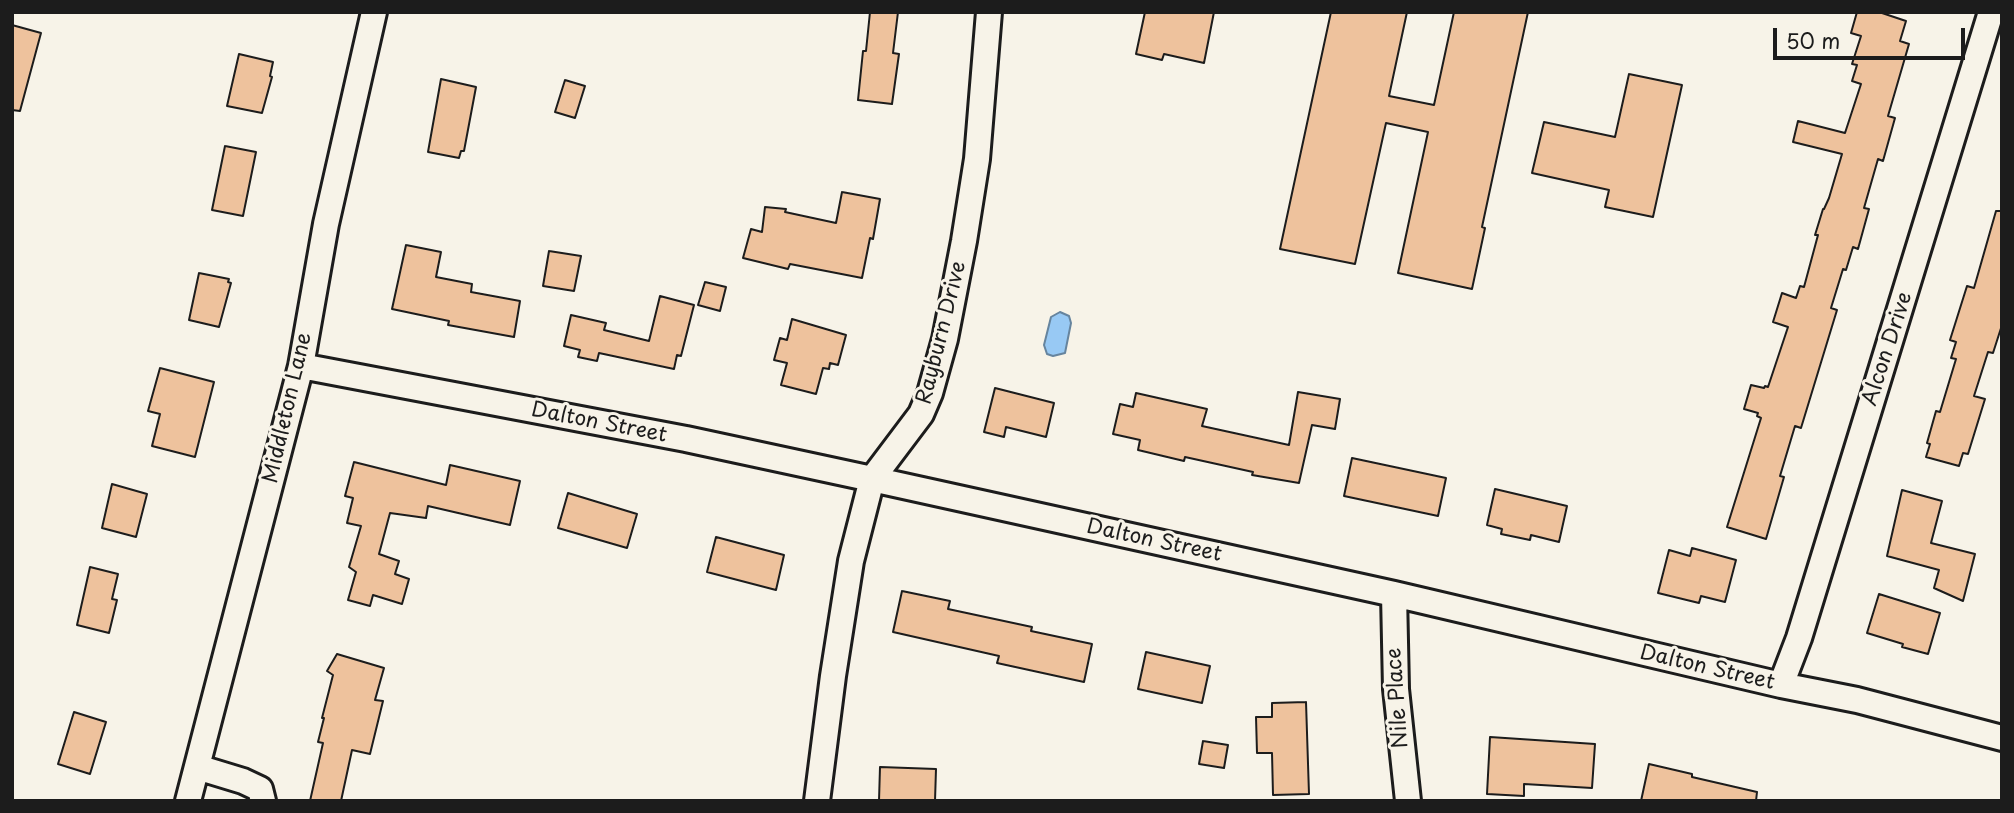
<!DOCTYPE html>
<style>
body{margin:0}
#map{position:relative;width:2014px;height:813px;overflow:hidden;background:#f7f3e8;font-family:"Playpen Sans",sans-serif}
canvas{display:block}
.frame{position:absolute;inset:0;border:14px solid #1c1c1c;pointer-events:none}
.scale{position:absolute;left:1773px;top:28px;width:192px;height:32px;box-sizing:border-box;border:4px solid #1c1c1c;border-top:0;padding-left:9px;font-size:21px;line-height:24px;white-space:nowrap;color:#1c1c1c;-webkit-text-stroke:5px #f7f3e8;paint-order:stroke}
</style>
<div id="map">
<canvas width="2014" height="813"></canvas>
<div class="frame"></div>
<div class="scale">50 m</div>
</div>
<script>
const context = document.querySelector('canvas').getContext('2d');
context.lineJoin = 'round';
function paint(path, color) { context.fillStyle = color; context.fill(path, 'evenodd'); }
const shape = rows => new Path2D(rows.map(r => 'M' + r).join(''));
function trace(path, color, width, dash) { context.strokeStyle = color; context.lineWidth = width; context.lineCap = dash ? 'butt' : 'round'; context.setLineDash(dash || []); context.stroke(path); }
function write(font, color, halo, rows, align = 'center') {
  context.font = font + ' "Playpen Sans",sans-serif'; context.lineWidth = 6; context.setLineDash([]); context.textBaseline = 'middle'; context.strokeStyle = halo; context.fillStyle = color; for (const [text, x, y, turn = 0] of rows) {
    context.save(); context.translate(x, y); context.rotate((+turn || 0) * Math.PI / 180); context.textAlign = isNaN(turn) ? turn : align; if (halo) context.strokeText(text, 0, 0); context.fillText(text, 0, 0); context.restore();
  }
}
const water = shape([
 [1060,312,1069,316,1071,323,1065,353,1053,356,1047,354,1044,345,1051,317,1060,312]
]);
paint(water, '#98c9f4');
trace(water, '#66849e', 2);
const building = shape([
 [870,12,898,12,893,53,899,54,892,104,858,100,863,51,866,51,870,12],
 [1145,12,1214,12,1204,63,1164,54,1162,60,1136,54,1145,12],
 [1331,12,1407,12,1389,96,1434,105,1454,12,1528,12,1482,227,1485,228,1472,289,1398,273,1428,132,1386,123,1355,264,1280,249,1331,12],
 [1857,12,1879,12,1906,21,1900,41,1909,44,1888,116,1895,118,1883,161,1878,159,1864,208,1869,209,1858,249,1853,247,1846,270,1843,269,1831,308,1837,310,1801,428,1795,426,1780,476,1784,477,1766,539,1727,527,1761,418,1757,416,1758,413,1744,409,1751,385,1764,388,1765,386,1768,387,1788,327,1773,322,1782,293,1796,298,1800,286,1804,287,1818,235,1815,235,1823,209,1824,209,1829,198,1842,154,1793,142,1798,121,1845,133,1861,84,1852,81,1857,65,1852,64,1861,36,1851,33,1857,12],
 [12,25,41,33,20,111,12,110,12,25],
 [239,54,273,62,270,76,272,77,262,113,227,106,239,54],
 [1629,74,1682,85,1653,217,1605,207,1609,190,1532,173,1544,122,1615,137,1629,74],
 [441,79,476,87,464,151,461,151,459,158,428,152,441,79],
 [565,80,585,86,575,118,555,112,565,80],
 [225,146,256,152,243,216,212,210,225,146],
 [842,192,880,199,873,239,870,238,862,278,790,264,788,269,743,258,751,229,762,232,765,207,786,209,785,212,836,223,842,192],
 [1996,211,2002,211,2002,325,1993,353,1988,352,1974,396,1985,399,1968,454,1963,453,1959,466,1926,457,1930,444,1927,443,1936,411,1940,412,1956,359,1951,358,1956,342,1950,340,1967,286,1974,288,1996,211],
 [406,245,441,252,436,277,472,284,471,292,520,301,514,337,448,325,449,321,392,309,406,245],
 [549,251,581,256,574,291,543,286,549,251],
 [199,273,229,279,228,282,231,283,219,327,189,320,199,273],
 [705,282,726,287,720,311,698,305,705,282],
 [660,296,694,305,681,356,677,355,674,369,599,353,597,361,578,357,580,350,564,346,571,315,606,323,604,330,649,341,660,296],
 [792,319,846,335,838,365,830,363,829,369,823,368,816,394,781,385,787,363,774,360,780,338,787,340,792,319],
 [160,368,214,382,195,457,152,446,160,414,148,411,160,368],
 [995,388,1054,403,1046,437,1006,427,1004,437,984,432,995,388],
 [1298,392,1340,399,1335,429,1312,425,1299,483,1252,475,1253,472,1185,457,1184,461,1138,450,1140,440,1113,434,1120,404,1133,407,1136,393,1207,409,1202,426,1289,445,1298,392],
 [1352,458,1446,478,1438,516,1344,496,1352,458],
 [354,462,446,485,450,465,520,481,510,525,428,506,426,518,390,513,379,554,399,561,395,574,409,579,402,604,373,595,370,606,348,600,356,572,349,567,361,526,347,523,353,498,345,496,354,462],
 [112,484,147,494,136,537,102,528,112,484],
 [1495,489,1567,506,1559,542,1531,535,1530,540,1501,534,1502,529,1487,525,1495,489],
 [1902,490,1942,501,1931,543,1975,554,1963,601,1934,588,1939,570,1887,556,1902,490],
 [568,493,637,514,627,548,558,528,568,493],
 [716,537,784,555,776,590,707,572,716,537],
 [1692,548,1736,560,1725,602,1701,596,1699,603,1658,593,1669,550,1690,556,1692,548],
 [90,567,118,574,112,599,117,600,109,633,77,625,90,567],
 [902,591,950,601,948,609,1032,627,1031,631,1092,644,1084,682,997,663,999,656,893,632,902,591],
 [1879,594,1940,613,1928,654,1902,647,1903,644,1867,633,1879,594],
 [1146,652,1210,666,1202,703,1138,689,1146,652],
 [337,654,384,668,375,700,383,701,370,754,352,750,341,801,310,801,323,743,318,742,324,718,322,718,333,675,327,671,337,654],
 [1306,702,1309,794,1273,795,1272,753,1257,753,1256,717,1272,717,1272,703,1306,702],
 [74,712,106,722,90,774,58,764,74,712],
 [1490,737,1595,744,1592,788,1524,784,1524,796,1487,794,1490,737],
 [1203,741,1228,745,1224,768,1199,764,1203,741],
 [1649,764,1692,774,1692,777,1757,792,1756,801,1641,801,1649,764],
 [880,767,936,769,935,801,879,801,880,767]
]);
paint(building, '#eec29d');
trace(building, '#1c1c1c', 2);
const street = shape([
 [301,366,686,439,872,479,1394,594,1781,685,1857,700,2002,738],
 [1394,594,1396,689,1408,801],
 [1781,685,1799,638,1991,12],
 [197,767,243,781,260,789,263,801],
 [188,801,301,366,326,224,374,12],
 [817,801,833,676,851,561,872,479,921,414,930,393,945,339,964,241,977,159,989,12]
]);
trace(street, '#1c1c1c', 30);
trace(street, '#f7f3e8', 24);
write('21px', '#1c1c1c', '#f7f3e8', [
 ["Rayburn Drive",942,333,-76],
 ["Alcon Drive",1888,349,-72],
 ["Middleton Lane",288,408,-77],
 ["Dalton Street",599,423,11],
 ["Dalton Street",1154,541,12],
 ["Dalton Street",1707,668,13],
 ["Nile Place",1398,698,-94]
]);
</script>
